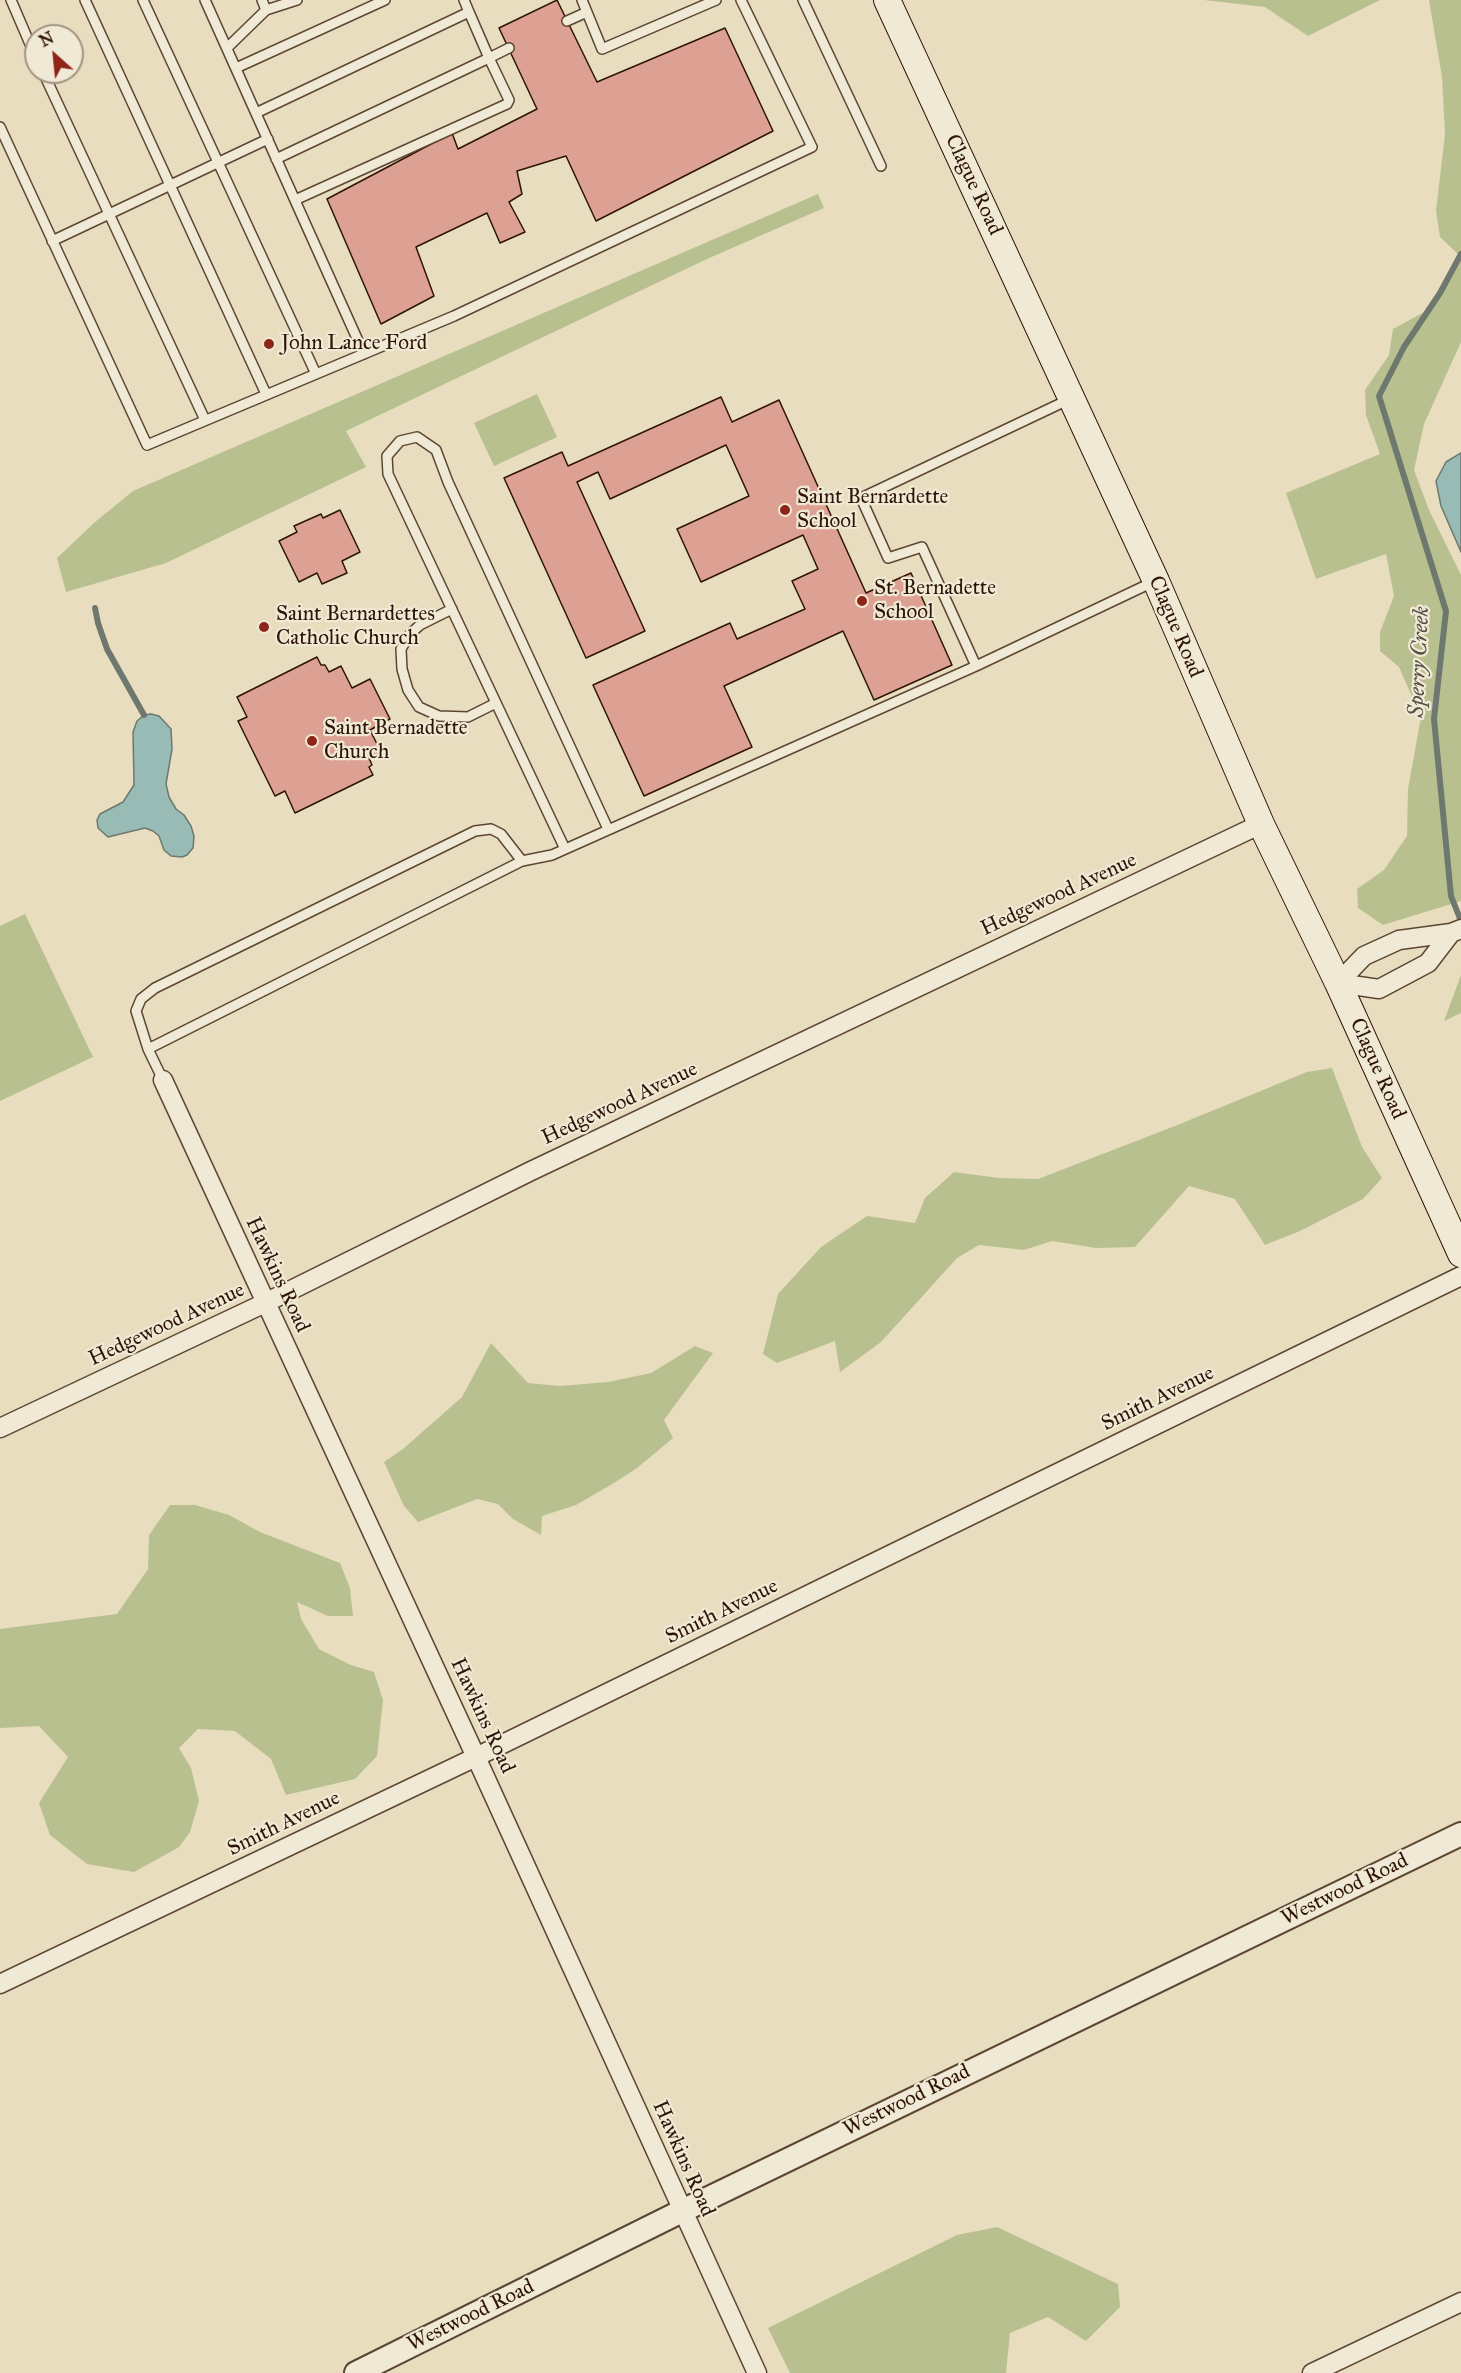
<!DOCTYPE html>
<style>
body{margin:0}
#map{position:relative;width:1461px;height:2373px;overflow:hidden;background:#e8ddbf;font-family:"IM FELL Great Primer",serif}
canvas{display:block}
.north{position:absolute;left:24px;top:24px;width:60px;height:60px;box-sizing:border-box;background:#f0e9d5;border:2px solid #a29481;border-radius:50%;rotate:333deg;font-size:16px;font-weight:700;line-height:24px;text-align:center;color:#2e1404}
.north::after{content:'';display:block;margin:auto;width:21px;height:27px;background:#8f2418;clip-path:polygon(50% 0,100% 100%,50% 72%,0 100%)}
</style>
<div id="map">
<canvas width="1461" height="2373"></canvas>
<div class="north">N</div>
</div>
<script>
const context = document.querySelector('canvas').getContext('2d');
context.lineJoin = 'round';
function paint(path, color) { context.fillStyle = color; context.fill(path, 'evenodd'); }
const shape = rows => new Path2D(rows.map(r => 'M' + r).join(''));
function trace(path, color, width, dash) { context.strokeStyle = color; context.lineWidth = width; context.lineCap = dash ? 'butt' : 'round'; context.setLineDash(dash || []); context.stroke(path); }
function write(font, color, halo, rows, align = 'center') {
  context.font = font + ' "IM FELL Great Primer",serif'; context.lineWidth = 4.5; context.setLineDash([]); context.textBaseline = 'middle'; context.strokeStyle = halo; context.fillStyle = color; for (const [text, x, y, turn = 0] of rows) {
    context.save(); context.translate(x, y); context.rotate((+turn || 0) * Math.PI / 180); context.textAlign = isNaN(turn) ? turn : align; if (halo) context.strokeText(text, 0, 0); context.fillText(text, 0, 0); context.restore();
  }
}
paint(shape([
 [1204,0,1380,0,1308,36,1265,7],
 [1429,0,1461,0,1461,342,1424,424,1414,470,1429,510,1461,575,1461,901,1383,925,1358,908,1357,889,1384,870,1407,836,1408,789,1421,717,1399,667,1380,651,1380,632,1394,596,1386,554,1316,579,1286,493,1380,454,1366,415,1365,390,1389,355,1393,329,1428,310,1460,256,1440,237,1436,211,1445,134,1442,77],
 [818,194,824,208,707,259,346,431,366,467,166,563,66,592,57,558,95,522,133,491],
 [537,394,557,437,494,466,474,423],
 [25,914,93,1057,0,1101,0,926],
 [1461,975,1461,1013,1444,1021],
 [1332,1068,1362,1147,1382,1178,1363,1199,1300,1231,1265,1245,1235,1199,1189,1186,1135,1247,1096,1248,1052,1241,1024,1250,979,1245,957,1258,881,1342,840,1372,835,1341,777,1363,763,1354,778,1294,821,1247,867,1216,915,1223,925,1198,954,1172,999,1178,1038,1179,1175,1126,1307,1072],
 [491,1343,528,1383,560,1386,608,1382,651,1373,695,1346,713,1353,664,1420,673,1438,637,1468,614,1483,576,1505,542,1516,541,1535,513,1519,498,1504,477,1499,418,1522,404,1506,384,1462,403,1449,462,1397],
 [170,1505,195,1505,229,1515,260,1532,340,1563,350,1588,353,1616,328,1616,297,1602,301,1619,319,1649,351,1665,374,1672,383,1700,377,1756,355,1779,286,1795,271,1759,235,1731,198,1729,179,1748,191,1768,199,1801,190,1832,179,1847,134,1872,87,1864,50,1835,39,1803,68,1757,39,1726,0,1728,0,1629,117,1614,148,1569,149,1535],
 [997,2227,1118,2284,1120,2307,1086,2341,1048,2317,1010,2333,1006,2373,790,2373,768,2328,957,2235]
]), '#b9c08f');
const water = shape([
 [1461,453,1461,552,1441,506,1436,481,1446,462,1461,453],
 [151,714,159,716,171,729,172,749,166,784,169,797,176,809,184,815,191,826,194,836,193,848,187,855,182,857,171,856,164,850,159,836,153,831,145,828,108,837,98,828,97,820,100,814,123,802,134,785,133,732,137,721,144,715,151,714]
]);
paint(water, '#98bbb6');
trace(water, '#6e786f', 1.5);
trace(shape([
 [1461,254,1440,293,1404,347,1379,396,1446,611,1434,719,1451,896,1461,921],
 [95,608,98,623,107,649,144,715]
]), '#6e786f', 6);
const building = shape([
 [557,0,597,82,725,28,773,131,596,221,566,156,517,171,522,194,509,202,525,232,500,243,487,213,416,247,434,296,381,324,327,199,452,133,458,149,537,109,499,28,557,0],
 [721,397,732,422,779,400,866,593,911,573,952,665,874,700,843,631,724,686,752,747,644,796,593,685,730,623,737,639,805,609,792,581,818,569,803,535,701,582,677,529,749,496,726,445,610,499,598,472,577,482,645,631,586,658,504,478,562,452,568,466,721,397],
 [340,510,360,552,342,561,347,573,322,584,317,573,299,582,279,541,297,532,294,526,321,514,323,518,340,510],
 [317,657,321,665,325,665,329,672,341,666,352,688,370,679,390,719,370,730,381,752,369,758,372,765,369,767,373,775,295,813,285,791,275,796,238,721,247,717,237,697,317,657]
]);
paint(building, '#dda193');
trace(building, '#2e1404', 1.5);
const service = shape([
 [11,0,36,58],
 [85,0,266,394],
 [143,0,316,374],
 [205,0,364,354],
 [262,0,266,10,297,0],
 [582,0,602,49,716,0],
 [803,0,881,166],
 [567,21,587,12],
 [227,48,266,10],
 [236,68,385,0],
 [43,72,205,420],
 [256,113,469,12,464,0],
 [0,127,147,445,454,316,812,147,741,0],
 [276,159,489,58,469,12],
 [295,200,507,104,509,100,489,58,509,48],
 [52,241,268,139],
 [452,609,420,625,410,634,401,649,402,669,408,690,419,707,439,716,468,717,496,703],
 [976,666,922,547,888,558,861,498,1070,399],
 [565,849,388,474,387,456,400,441,417,437,436,450,448,482,608,829],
 [148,1049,136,1011,141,999,155,988,475,831,491,829,501,834,522,861],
 [163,1080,148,1049,522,861,552,855,976,666,1153,582]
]);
const minor = shape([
 [1338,983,1364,956,1399,940,1451,933,1461,929],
 [1338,983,1379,989,1428,963,1451,933],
 [163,1080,476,1757,757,2373],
 [0,1428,265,1303,531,1171,1261,824],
 [0,1984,476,1757,1461,1276],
 [1312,2373,1461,2302]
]);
const tertiary = shape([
 [356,2373,682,2211,1461,1834]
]);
const secondary = shape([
 [887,0,1156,581,1261,824,1338,983,1461,1254]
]);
trace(service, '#5c4633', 12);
trace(minor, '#5c4633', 21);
trace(tertiary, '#5c4633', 26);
trace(secondary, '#2e1404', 28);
trace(service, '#f0e9d5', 9);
trace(minor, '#f0e9d5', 18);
trace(tertiary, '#f0e9d5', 22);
trace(secondary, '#f0e9d5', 26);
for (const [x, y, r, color] of [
 [269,344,6,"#8f2418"],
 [785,510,6,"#8f2418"],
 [862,601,6,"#8f2418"],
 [264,627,6,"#8f2418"],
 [312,741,6,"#8f2418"]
]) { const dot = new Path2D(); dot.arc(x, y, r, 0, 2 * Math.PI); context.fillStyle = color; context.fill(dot); trace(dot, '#f0e9d5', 2); }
write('21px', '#2e1404', '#f0e9d5', [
 ["Clague Road",973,185,65],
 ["Clague Road",1175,627,67],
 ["Hedgewood Avenue",1059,895,-25],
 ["Clague Road",1377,1069,66],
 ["Hedgewood Avenue",620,1104,-25],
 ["Hawkins Road",277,1275,65],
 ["Hedgewood Avenue",167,1325,-25],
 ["Smith Avenue",1158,1399,-26],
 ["Smith Avenue",722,1612,-26],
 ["Hawkins Road",482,1716,65],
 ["Smith Avenue",284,1824,-26],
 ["Westwood Road",1345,1890,-26],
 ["Westwood Road",907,2101,-26],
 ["Hawkins Road",683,2159,66],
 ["Westwood Road",471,2316,-26]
]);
write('21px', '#2e1404', '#f0e9d5', [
 ["John Lance Ford",281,344],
 ["Saint Bernardette",797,498],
 ["School",797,522],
 ["St. Bernadette",874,589],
 ["School",874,613],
 ["Saint Bernardettes",276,615],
 ["Catholic Church",276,639],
 ["Saint Bernadette",324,729],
 ["Church",324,753]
], 'left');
write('italic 22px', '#534e42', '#f0e9d5', [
 ["Sperry Creek",1420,662,-87]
]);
</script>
